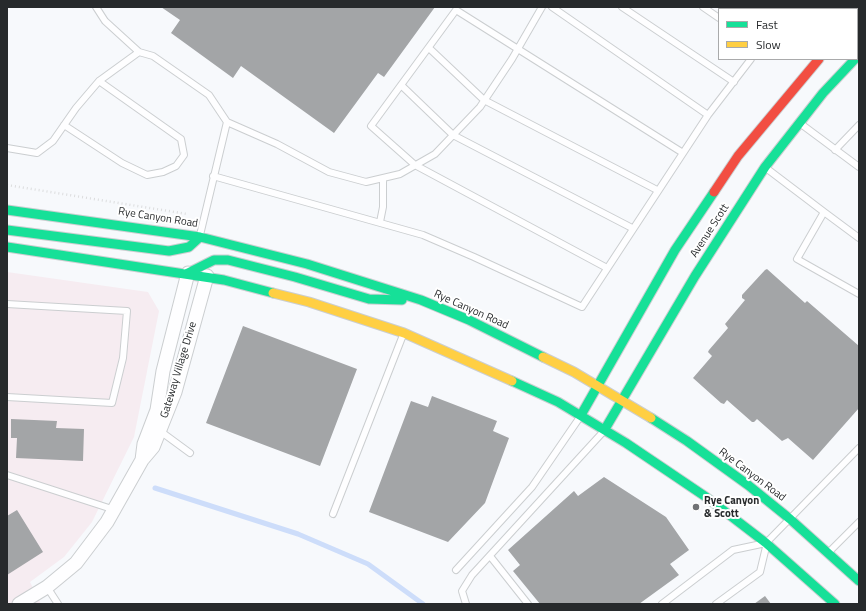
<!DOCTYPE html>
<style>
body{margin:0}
#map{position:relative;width:866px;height:611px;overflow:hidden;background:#f7f9fc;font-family:"Titillium Web",sans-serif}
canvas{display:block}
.frame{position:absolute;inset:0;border:8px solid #272a2c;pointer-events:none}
.legend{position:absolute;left:718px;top:8px;width:140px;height:52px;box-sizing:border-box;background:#fff;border:1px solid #a9aaab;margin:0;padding:5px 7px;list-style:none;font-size:12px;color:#272a2c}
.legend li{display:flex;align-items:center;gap:8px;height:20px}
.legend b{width:20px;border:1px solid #a9aaab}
</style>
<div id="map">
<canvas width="866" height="611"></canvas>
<div class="frame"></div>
<ul class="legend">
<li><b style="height:5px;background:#16e098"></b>Fast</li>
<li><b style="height:5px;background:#ffcf43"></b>Slow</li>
</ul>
</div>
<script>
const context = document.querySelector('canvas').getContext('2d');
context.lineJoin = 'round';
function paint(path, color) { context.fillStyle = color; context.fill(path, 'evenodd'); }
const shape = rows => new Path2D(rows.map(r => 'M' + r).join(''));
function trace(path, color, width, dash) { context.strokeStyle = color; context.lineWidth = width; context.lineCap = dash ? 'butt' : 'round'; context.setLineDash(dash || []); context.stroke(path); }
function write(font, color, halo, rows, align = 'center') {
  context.font = font + ' "Titillium Web",sans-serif'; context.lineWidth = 4; context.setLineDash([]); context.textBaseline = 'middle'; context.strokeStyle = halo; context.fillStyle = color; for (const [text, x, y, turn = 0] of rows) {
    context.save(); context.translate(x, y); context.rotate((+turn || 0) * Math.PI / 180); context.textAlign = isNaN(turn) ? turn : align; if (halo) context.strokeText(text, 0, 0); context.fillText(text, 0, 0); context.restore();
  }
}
paint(shape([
 [7,272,148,292,159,311,134,437,92,522,64,557,30,582,41,604,7,604]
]), '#f6ecf1');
trace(shape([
 [155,488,298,534,368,564,423,604]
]), '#cdddfa', 5);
paint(shape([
 [161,7,435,7,384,77,378,73,334,133,241,66,233,78,171,33,180,20],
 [767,269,805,303,807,301,859,346,859,408,813,460,788,438,782,441,757,419,754,422,752,422,727,400,724,404,721,403,693,378,712,356,708,352,709,350,728,328,725,324,745,300,742,298,742,295,765,270],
 [243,326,357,369,320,466,206,423],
 [432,396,497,421,493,431,509,438,485,503,448,542,369,512,411,401,428,407],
 [11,419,57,421,56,428,84,429,83,461,16,458,17,438,11,438],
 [604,477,666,517,689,550,670,564,679,575,639,604,540,604,513,571,520,565,508,550,574,491,578,496],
 [17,510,43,552,7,575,7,516],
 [765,596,771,604,754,604]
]), '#a3a5a7');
const lane = shape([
 [96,7,105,21,139,52,153,56,209,95,227,122,277,144,329,172,366,182,400,174,435,154,480,107,512,59,542,7],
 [552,7,708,115],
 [622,7,734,82],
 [703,7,719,18],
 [789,7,791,9],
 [847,7,849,9],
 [429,48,484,100,657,190],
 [401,85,453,135,632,228],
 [801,124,859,167],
 [64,125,122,163,147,175,163,172,176,166,184,155,181,139,99,81],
 [7,148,37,153,53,141,76,108,99,81,139,52],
 [835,150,859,125],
 [766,168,824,212],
 [213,176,423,235,474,257,582,307,708,115,751,59],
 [380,222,383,207,383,178],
 [200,235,227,122],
 [859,238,824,212,797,259,859,294],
 [607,268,415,165,371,126,456,10,683,153],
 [7,304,127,311,123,358,112,403,7,397],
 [160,431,190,453],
 [7,475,115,510],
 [333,514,403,335],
 [829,552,859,522],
 [490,556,528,604],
 [456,570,532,487,580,417],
 [47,587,58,604],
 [466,604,462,591,472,575,603,432],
 [662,604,733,550,766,543,859,448],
 [716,604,760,572,766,547]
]);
const street = shape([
 [142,460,144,444,157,410,163,371,188,273],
 [19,604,47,587,76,563,107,522,142,460,153,447,175,392,207,276]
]);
const fast = shape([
 [857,19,859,17],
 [7,210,200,237,307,264,421,300,469,320,543,357],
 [7,230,169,251,189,247,200,237],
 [7,247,224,280,273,293],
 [188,273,214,260,228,260,295,277,369,299,402,300],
 [512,381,558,402,626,443,706,497,766,543,835,604],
 [581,415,675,250,714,192],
 [651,418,687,441,748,485,790,519,859,581],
 [605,429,695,276,765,167,823,93,855,59]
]);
const slow = shape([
 [273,293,309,302,404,333,512,381],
 [543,357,574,372,651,418]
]);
const jam = shape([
 [714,192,738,156,819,59]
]);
trace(lane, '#cbced0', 8);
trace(street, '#cbced0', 15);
trace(fast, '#cbced0', 11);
trace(slow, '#cbced0', 11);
trace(jam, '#cbced0', 11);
trace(shape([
 [7,185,187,214]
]), '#dcddde', 2.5, [1, 3]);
trace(lane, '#fefeff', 6);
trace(street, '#fefeff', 13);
trace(fast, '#16e098', 9);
trace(slow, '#ffcf43', 9);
trace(jam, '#f24e42', 9);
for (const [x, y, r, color] of [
 [696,507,4,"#707275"]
]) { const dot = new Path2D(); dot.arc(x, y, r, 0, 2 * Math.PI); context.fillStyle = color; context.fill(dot); trace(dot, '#fff', 1.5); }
write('11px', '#272a2c', '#fff', [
 ["Rye Canyon Road",158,218,9],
 ["Avenue Scott",710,231,-57],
 ["Rye Canyon Road",471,310,24],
 ["Gateway Village Drive",179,370,-73],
 ["Rye Canyon Road",752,475,37]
]);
write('bold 11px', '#272a2c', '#fff', [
 ["Rye Canyon",704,501],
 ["& Scott",704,514]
], 'left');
</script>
